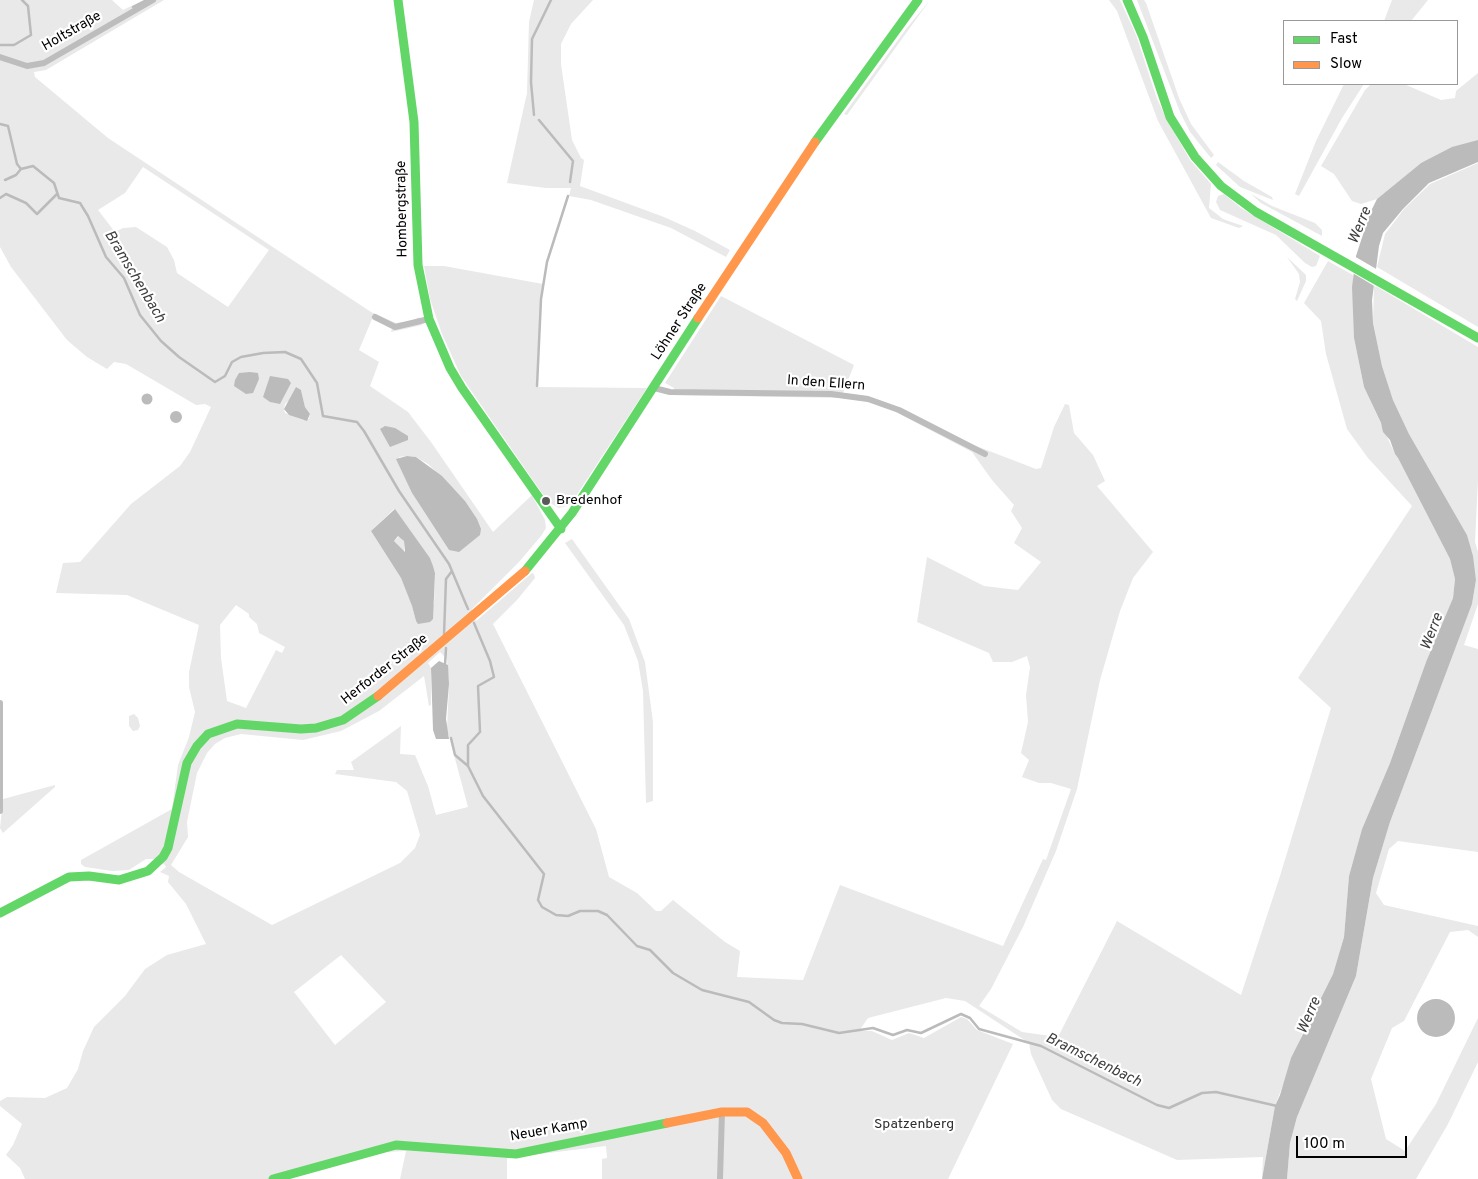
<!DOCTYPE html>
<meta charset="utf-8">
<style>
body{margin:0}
#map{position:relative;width:1478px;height:1179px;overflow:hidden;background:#fff;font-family:Overpass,sans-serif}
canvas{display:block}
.legend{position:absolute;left:1283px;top:20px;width:175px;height:65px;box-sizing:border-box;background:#fff;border:1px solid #999;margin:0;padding:6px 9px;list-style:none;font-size:15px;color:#000}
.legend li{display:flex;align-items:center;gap:10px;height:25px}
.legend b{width:25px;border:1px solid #999}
.scale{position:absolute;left:1296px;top:1136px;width:111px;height:22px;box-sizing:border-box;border:2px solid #000;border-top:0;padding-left:6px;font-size:15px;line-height:18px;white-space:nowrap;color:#000;-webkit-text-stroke:4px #fff;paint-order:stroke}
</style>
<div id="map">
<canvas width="1478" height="1179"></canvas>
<ul class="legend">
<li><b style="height:6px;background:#63d668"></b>Fast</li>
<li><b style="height:6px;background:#ff974d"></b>Slow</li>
</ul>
<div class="scale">100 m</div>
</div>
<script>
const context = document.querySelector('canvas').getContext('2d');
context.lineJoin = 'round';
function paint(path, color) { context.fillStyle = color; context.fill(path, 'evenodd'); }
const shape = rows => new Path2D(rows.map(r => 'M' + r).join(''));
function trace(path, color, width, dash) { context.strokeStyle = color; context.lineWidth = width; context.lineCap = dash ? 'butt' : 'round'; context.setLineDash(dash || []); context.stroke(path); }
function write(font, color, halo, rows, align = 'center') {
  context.font = font + ' Overpass,sans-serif'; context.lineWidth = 4.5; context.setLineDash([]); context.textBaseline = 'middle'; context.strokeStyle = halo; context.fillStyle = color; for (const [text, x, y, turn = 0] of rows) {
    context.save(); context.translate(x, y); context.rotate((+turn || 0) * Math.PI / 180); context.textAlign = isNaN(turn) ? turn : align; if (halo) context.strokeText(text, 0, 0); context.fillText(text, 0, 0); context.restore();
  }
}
paint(shape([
 [0,0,112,0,123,10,144,0,164,0,46,70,34,72,35,77,108,138,371,312,396,323,413,321,419,317,422,325,391,332,392,328,372,319,359,350,379,362,370,386,408,412,431,442,493,532,532,495,545,520,546,528,541,536,519,562,472,609,476,621,532,573,534,574,535,578,517,600,493,624,596,829,609,877,637,893,656,911,661,911,673,900,725,942,740,951,737,977,803,980,840,885,1003,946,1043,859,1046,860,1071,789,1051,783,1039,783,1022,777,1029,760,1021,753,1028,722,1026,695,1030,667,1027,656,1012,662,993,662,989,653,917,622,927,557,984,586,1018,590,1041,562,1014,543,1022,528,1011,511,1014,505,992,480,972,452,892,410,872,402,841,398,674,395,674,388,665,383,721,296,854,365,843,393,866,396,971,444,1036,469,1041,468,1054,427,1065,404,1069,405,1074,433,1093,455,1105,481,1097,486,1153,552,1133,578,1120,611,1100,680,1077,789,1056,851,1023,927,991,989,979,1006,1022,1032,1058,1037,1117,921,1241,995,1280,876,1331,708,1298,678,1412,506,1368,458,1347,429,1326,354,1321,321,1304,303,1328,261,1353,275,1354,338,1364,387,1395,454,1398,458,1450,559,1455,579,1453,598,1426,662,1390,763,1362,829,1349,876,1344,937,1333,974,1301,1037,1275,1106,1262,1179,1263,1157,1177,1160,1061,1109,1052,1100,1031,1054,1029,1043,965,1001,946,998,868,1018,859,1031,872,1031,892,1040,909,1033,924,1038,961,1017,967,1019,977,1030,1013,1044,948,1179,602,1179,602,1159,607,1158,606,1146,507,1158,507,1179,400,1179,406,1151,386,1152,341,1163,288,1179,25,1179,20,1168,6,1155,13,1145,22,1124,0,1106,0,1101,7,1097,45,1098,67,1088,78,1069,83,1051,94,1027,125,996,145,969,167,955,206,944,186,904,168,882,169,876,160,872,166,867,164,864,153,859,146,859,129,870,112,871,85,867,81,864,81,860,172,809,178,765,189,737,195,712,189,687,189,672,199,625,127,595,56,593,63,563,80,562,131,504,180,466,190,452,211,407,205,404,196,405,126,364,114,362,107,369,87,357,67,340,11,267,0,247],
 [143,167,269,250,228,307,177,273,174,260,167,247,136,227,123,228,115,232,98,210,125,193],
 [301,390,305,407,310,414,309,419,303,420,285,413,284,409,285,404],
 [407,456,416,457,428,464,465,501,449,550,412,493,399,457],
 [394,509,430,558,435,573,434,604,416,621,412,606,401,578,371,531],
 [236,605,249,614,249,617,257,624,259,633,285,647,282,653,276,650,246,708,227,701,221,658,220,625],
 [440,652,447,659,449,684,447,729,468,807,436,815,428,786,415,755,400,754,401,726,351,762,354,770,337,770,335,774,396,782,407,791,420,835,415,848,400,863,272,925,179,872,171,865,188,837,187,822,197,773,207,753,215,744,225,738,241,734,303,740,341,731,379,711,424,676,429,706,431,705,431,668,428,663],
 [341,955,386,1002,335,1045,294,992],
 [534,0,593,0,571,24,561,44,561,64,572,140,581,158,584,160,580,186,664,217,695,231,730,250,726,257,671,228,591,200,569,196,571,188,546,188,507,183,527,93,529,22],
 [930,0,847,115,844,114,906,29],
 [1109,0,1120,0,1136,35,1157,99,1167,120,1190,160,1211,184,1209,208,1223,219,1243,226,1239,228,1211,218,1158,121,1117,11],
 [1137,0,1144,0,1146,3,1179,98,1191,124,1214,155,1211,158,1190,132,1180,112],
 [1392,0,1428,0,1411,21,1384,21],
 [1478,73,1478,140,1421,163,1377,199,1361,204,1352,201,1334,174,1321,166,1365,90,1371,84,1404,84,1441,100,1455,98,1456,91],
 [1344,84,1364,84,1342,118,1299,196,1295,194,1316,141],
 [1218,162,1244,181,1272,197,1273,200,1240,187,1216,165],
 [1478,163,1478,327,1377,267,1385,234,1404,209,1430,184],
 [1224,194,1241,208,1320,256,1316,266,1312,267,1305,263,1276,235,1220,210,1216,202,1218,196],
 [1251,194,1272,206,1315,223,1322,230,1322,236,1261,203],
 [1287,257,1306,275,1306,281,1297,301,1295,299,1300,282,1299,274],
 [424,266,444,266,543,284,536,387,647,388,570,505,559,508,548,502,461,376,442,334,430,299],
 [1374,285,1478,347,1478,480,1475,542,1478,552,1478,604,1464,645,1478,649,1478,852,1398,841,1389,849,1376,893,1384,905,1478,926,1478,937,1468,930,1450,932,1404,1021,1392,1028,1371,1079,1386,1139,1405,1151,1436,1104,1478,1018,1478,1062,1448,1124,1416,1179,1287,1179,1290,1143,1297,1117,1356,976,1373,878,1390,822,1472,604,1476,580,1467,535,1409,434,1393,400,1382,366,1373,323],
 [399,536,404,541,404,552,394,541],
 [572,539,629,619,645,662,653,722,653,801,646,803,643,691,638,661,624,625,565,543],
 [134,714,138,718,140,726,138,730,133,731,129,726,129,716],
 [55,785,55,787,3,833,0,828,3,799]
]), '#e9e9e9');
paint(shape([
 [1478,140,1478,162,1429,183,1403,209,1383,233,1379,246,1372,300,1373,323,1382,366,1393,400,1409,434,1467,535,1473,556,1476,580,1472,604,1390,822,1373,878,1356,976,1297,1117,1290,1143,1287,1179,1262,1179,1275,1106,1280,1095,1291,1058,1333,974,1344,937,1349,876,1362,829,1390,763,1426,662,1453,598,1455,579,1450,559,1398,458,1395,454,1390,440,1383,432,1381,423,1364,387,1354,338,1352,287,1356,256,1370,213,1377,199,1421,163,1452,147],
 [250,372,258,373,259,379,253,393,246,394,234,386,235,380,239,373],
 [270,376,288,379,291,383,280,404,270,402,263,397],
 [296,387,301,390,305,407,310,414,307,421,289,415,284,409],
 '141.5 399a5.5 5.5 0 1 1 11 0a5.5 5.5 0 1 1-11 0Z',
 '170 417a6 6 0 1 1 12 0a6 6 0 1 1-12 0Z',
 [385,426,395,428,408,436,408,440,390,447,380,429],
 [407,456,416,457,442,476,465,501,477,519,481,529,480,535,459,552,449,550,412,493,396,459],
 [395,509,430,558,433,566,435,573,433,619,430,622,418,624,416,621,412,606,401,578,371,531],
 [398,536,404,541,405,552,394,541],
 [439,661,448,665,449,684,446,719,449,739,436,739,433,730,431,668],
 '1417 1018a19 19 0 1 1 38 0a19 19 0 1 1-38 0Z'
]), '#bbb');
paint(shape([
 [1354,256,1378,270,1376,287,1351,272]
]), '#fff');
trace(shape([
 [133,7,147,0],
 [0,45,14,45,31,35,28,6,22,0],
 [534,115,531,82,532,39,551,0],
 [539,120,573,161,570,182],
 [0,124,8,126,17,164,21,169,33,166,54,183,59,198,80,203,88,216,106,257,124,278,140,315,161,341,179,357,215,382,225,376,232,362,241,357,263,353,285,352,301,359,317,383,323,416,357,422,364,431,399,491,449,564,468,609],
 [5,180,16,175,21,169],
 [0,198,6,194,26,203,37,214,57,194],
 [537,386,541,299,547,262,568,196],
 [474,623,490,661,494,677,478,686,480,732,468,745,468,766,483,796,544,874,538,900,542,907,556,915,568,916,580,911,598,911,607,915,637,946,650,950,673,973,702,990,749,1002,774,1020,782,1023,802,1024,839,1033,873,1028,893,1035,907,1030,921,1033,961,1014,970,1018,979,1029,1041,1046,1157,1105,1169,1108,1202,1093,1216,1092,1277,1106],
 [444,635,446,579,452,571],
 [445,665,446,648],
 [451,738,455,755,468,766]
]), '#bbb', 2.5);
trace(shape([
 [0,57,27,66,44,63,153,0],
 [375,317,395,327,429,319],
 [654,388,670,392,831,394,868,399,899,410,985,454],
 [0,703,0,811],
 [720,1179,722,1112]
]), '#bdbdbd', 6);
trace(shape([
 [398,0,414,122,418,265,429,319,450,368,462,388,561,529],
 [1127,0,1143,37,1170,117,1195,157,1221,186,1256,212,1478,338],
 [815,142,918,0],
 [525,571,572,513,698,318],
 [0,913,69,877,89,876,119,880,148,871,163,857,168,848,187,763,197,746,208,734,237,724,301,729,316,728,343,720,378,696],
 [273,1179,396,1145,516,1154,667,1123]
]), '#63d668', 9);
trace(shape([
 [698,318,815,142],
 [378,696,525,571],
 [667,1123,722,1112,747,1112,763,1123,786,1153,798,1179]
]), '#ff974d', 9);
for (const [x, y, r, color] of [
 [546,501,5,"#595959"]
]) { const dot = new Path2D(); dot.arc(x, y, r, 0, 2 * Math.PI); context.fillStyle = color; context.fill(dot); trace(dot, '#fff', 2); }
write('14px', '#000', '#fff', [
 ["Holtstraße",72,32,-30],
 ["Hombergstraße",403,209,-91],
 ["Löhner Straße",680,322,-57],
 ["In den Ellern",826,384,4],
 ["Herforder Straße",385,670,-38],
 ["Neuer Kamp",549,1131,-10]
]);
write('14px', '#000', '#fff', [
 ["Bredenhof",556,501]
], 'left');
write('14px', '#2e2e2e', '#fff', [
 ["Spatzenberg",914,1125]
]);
write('italic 15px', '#3f3f3f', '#fff', [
 ["Werre",1361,226,-68],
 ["Bramschenbach",134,277,59],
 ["Werre",1433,632,-69],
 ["Werre",1310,1016,-67],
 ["Bramschenbach",1093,1061,26]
]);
</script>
